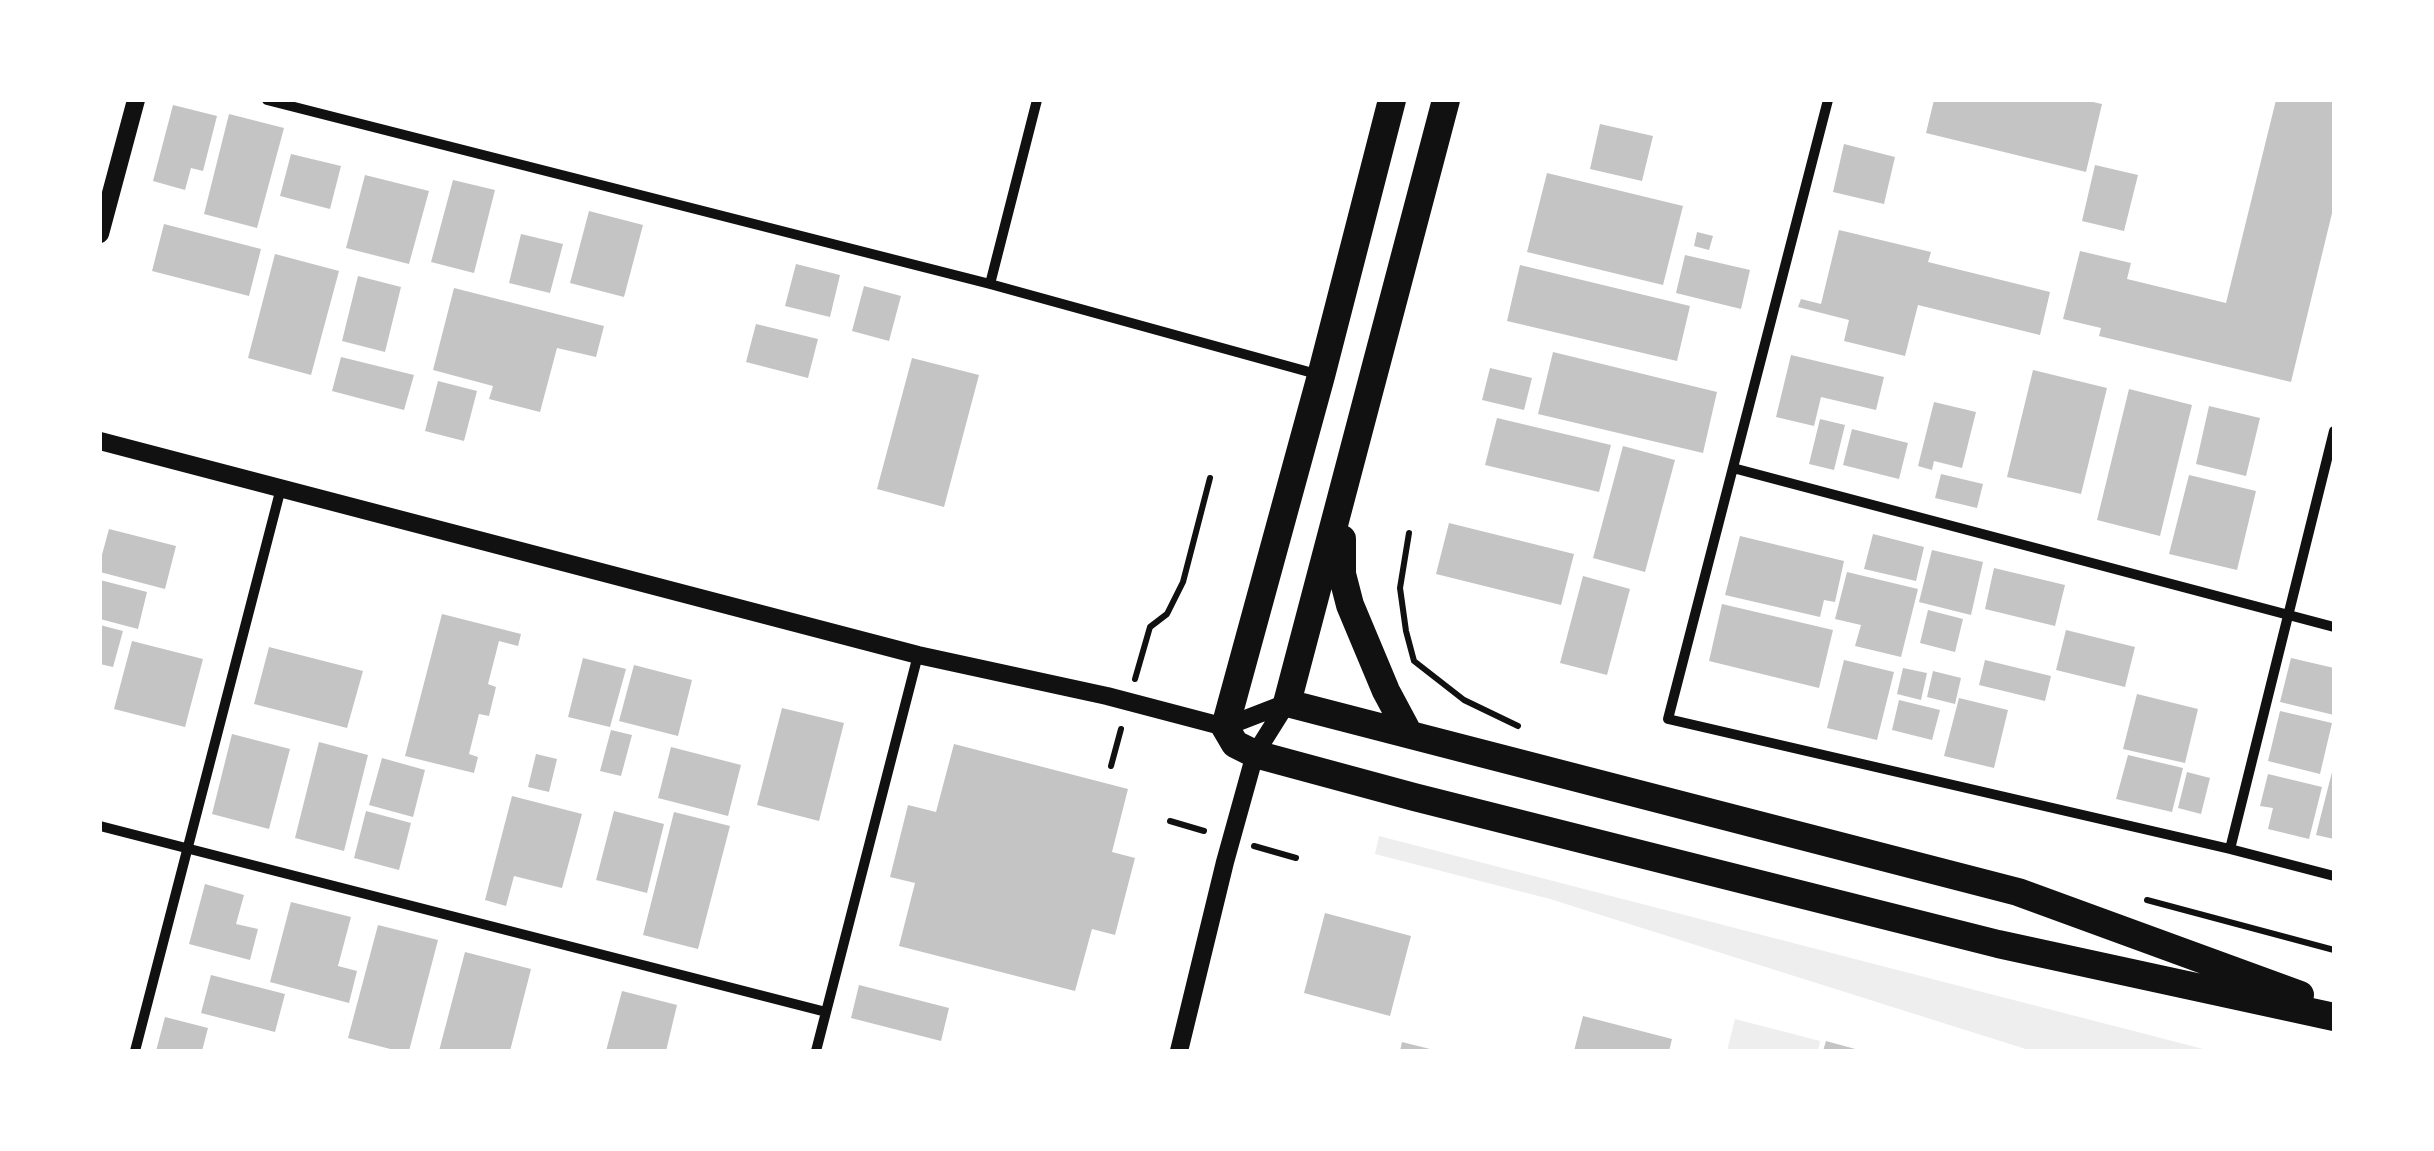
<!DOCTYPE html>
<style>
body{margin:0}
#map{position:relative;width:2434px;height:1151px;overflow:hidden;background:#fff;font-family:"Nunito Sans",sans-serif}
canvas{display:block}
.frame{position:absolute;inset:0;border:102px solid #fff;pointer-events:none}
</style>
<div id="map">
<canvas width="2434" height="1151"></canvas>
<div class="frame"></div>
</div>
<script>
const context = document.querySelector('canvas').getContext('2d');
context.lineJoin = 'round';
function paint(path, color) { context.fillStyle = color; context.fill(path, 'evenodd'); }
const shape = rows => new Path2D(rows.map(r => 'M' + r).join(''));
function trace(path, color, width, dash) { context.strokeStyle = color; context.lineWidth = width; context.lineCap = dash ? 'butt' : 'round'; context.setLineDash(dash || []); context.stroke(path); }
paint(shape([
 [1379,836,2211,1051,2032,1051,1550,899,1375,854],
 [1735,1019,1820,1041,1818,1051,1727,1051]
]), '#eee');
paint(shape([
 [1934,100,2084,100,2102,104,2086,172,1926,133],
 [2276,100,2334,100,2334,205,2291,382,2099,336,2101,328,2063,319,2080,251,2131,263,2127,279,2226,303],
 [173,105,217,116,203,171,191,168,185,190,153,181],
 [229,114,284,128,257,228,204,214],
 [1600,124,1653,136,1642,181,1590,169],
 [1844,144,1895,157,1884,204,1833,192],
 [291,154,341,166,330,209,280,196],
 [2095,165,2138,175,2124,231,2082,221],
 [1547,173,1683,206,1663,285,1527,252],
 [365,175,429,191,409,264,346,248],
 [453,180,495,190,474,273,431,262],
 [589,211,643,225,624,297,570,283],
 [164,224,261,249,249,296,152,271],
 [1839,230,1931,252,1928,262,2050,292,2040,335,1918,305,1905,356,1844,341,1849,320,1798,307,1801,299,1821,304],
 [1697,232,1713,236,1709,250,1694,246],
 [521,234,563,244,550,293,509,283],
 [275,254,339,271,311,375,248,358],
 [1685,255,1750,270,1741,309,1676,293],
 [796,264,840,275,830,317,785,306],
 [1520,265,1690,306,1677,361,1507,321],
 [358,276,401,287,385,352,342,341],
 [864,286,901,296,889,341,852,331],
 [454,288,604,326,596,357,557,348,540,412,489,399,493,386,433,370],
 [756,324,818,339,808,378,746,362],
 [1553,352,1717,392,1703,453,1538,414],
 [1791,355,1884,377,1876,410,1821,397,1814,426,1776,417],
 [341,357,414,375,404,410,332,391],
 [912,358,979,375,944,507,877,489],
 [1490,368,1532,378,1524,410,1482,400],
 [2033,370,2107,388,2081,494,2007,477],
 [438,381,477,391,464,441,425,431],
 [2129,389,2192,405,2160,536,2097,520],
 [1934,402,1976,412,1962,468,1934,461,1932,470,1918,466],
 [2209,406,2260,418,2246,476,2196,464],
 [1497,418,1611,445,1599,492,1485,465],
 [1820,419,1845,425,1834,470,1809,464],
 [1852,429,1908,443,1899,479,1843,465],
 [1623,446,1675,460,1645,572,1593,558],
 [1941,474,1983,484,1977,508,1935,498],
 [2189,475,2256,491,2237,570,2169,554],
 [1449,523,1574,554,1561,605,1436,574],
 [109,529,176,546,165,589,100,572,100,562],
 [1873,534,1924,547,1916,581,1864,569],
 [1740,536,1844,561,1835,602,1824,600,1820,617,1725,595],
 [1932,550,1983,562,1971,615,1919,602],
 [1994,568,2065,585,2055,626,1985,609],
 [1847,572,1918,589,1901,657,1855,646,1861,625,1835,619],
 [1583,576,1630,589,1607,675,1560,663],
 [100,580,147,592,138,629,100,619],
 [1722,604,1833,630,1819,688,1709,661],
 [1928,610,1963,619,1955,652,1920,643],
 [442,614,521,634,518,646,499,641,488,684,496,687,489,716,479,714,469,754,478,757,474,773,405,756],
 [100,625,123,631,113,667,100,664],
 [2066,630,2135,647,2125,687,2056,670],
 [132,641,203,659,185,727,114,709],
 [269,647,363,671,347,728,254,704],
 [583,658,626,669,610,727,568,717],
 [2291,658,2334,668,2334,715,2280,702],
 [1844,660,1894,672,1877,740,1827,728],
 [1985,660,2051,676,2045,701,1979,685],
 [634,665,692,680,678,736,619,721],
 [1903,668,1927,673,1921,700,1897,694],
 [1933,671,1961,678,1955,704,1927,697],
 [2137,694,2198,709,2185,763,2123,749],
 [1959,698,2008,710,1994,768,1944,756],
 [1899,700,1940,710,1932,740,1892,730],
 [782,708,844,723,819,821,757,805],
 [2280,711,2332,723,2320,774,2268,761],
 [611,730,632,735,621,776,600,771],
 [232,734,290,749,269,829,212,814],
 [319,742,368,755,344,851,295,838],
 [954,744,1128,789,1112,852,1135,858,1115,935,1092,929,1075,991,899,946,915,883,890,877,908,805,936,812],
 [671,747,741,765,728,816,658,798],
 [536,754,557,759,549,792,528,787],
 [2128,755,2183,768,2172,812,2116,799],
 [382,758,425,770,413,817,369,805],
 [2333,768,2334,768,2334,839,2316,835],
 [2187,772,2210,778,2201,814,2178,808],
 [2268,774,2322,787,2309,839,2268,829,2273,808,2260,806],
 [512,796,582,814,562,888,514,876,506,906,485,900],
 [366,811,411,823,399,870,354,858],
 [614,811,664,824,647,893,596,880],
 [674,812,730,826,698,949,643,935],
 [205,884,244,895,236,924,258,929,250,960,189,944],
 [291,902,351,917,338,966,357,971,349,1003,270,982],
 [1325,913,1411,936,1390,1016,1304,993],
 [378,925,438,940,409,1051,398,1051,348,1038],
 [465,952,531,969,510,1051,439,1051],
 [211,975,285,994,275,1032,201,1013],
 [859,985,949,1008,941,1041,851,1018],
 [622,991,677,1005,666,1051,606,1051],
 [1583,1016,1672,1039,1669,1051,1574,1051],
 [165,1017,208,1028,202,1051,156,1051],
 [1826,1041,1859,1050,1859,1051,1823,1051],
 [1402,1042,1434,1050,1434,1051,1400,1051]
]), '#c4c4c4');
trace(shape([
 [1409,533,1400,588,1406,631,1414,661,1464,700,1518,726],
 [1135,679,1150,627,1167,614,1183,582,1210,478],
 [1111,766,1121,729],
 [1170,821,1204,831],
 [1254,846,1296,858],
 [2147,900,2334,950]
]), '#111', 6);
trace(shape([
 [267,100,990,284,1320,375],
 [1828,100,1668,719,2230,849,2334,876],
 [990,284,1037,100],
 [1733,468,2334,627],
 [100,826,826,1012],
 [2230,849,2334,431],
 [135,1051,281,488],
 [816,1051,918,655]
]), '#111', 10);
trace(shape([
 [100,234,136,100],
 [100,441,918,655,1107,696,1225,727,1287,703],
 [1179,1051,1225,862,1255,754,1287,703]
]), '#111', 18);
trace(shape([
 [1392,100,1321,376,1225,727,1235,744,1255,754,1414,797,1998,944,2334,1017],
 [1446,100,1287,703,2018,892,2300,995],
 [1342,539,1342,574,1350,605,1386,691,1409,734]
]), '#111', 28);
</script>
